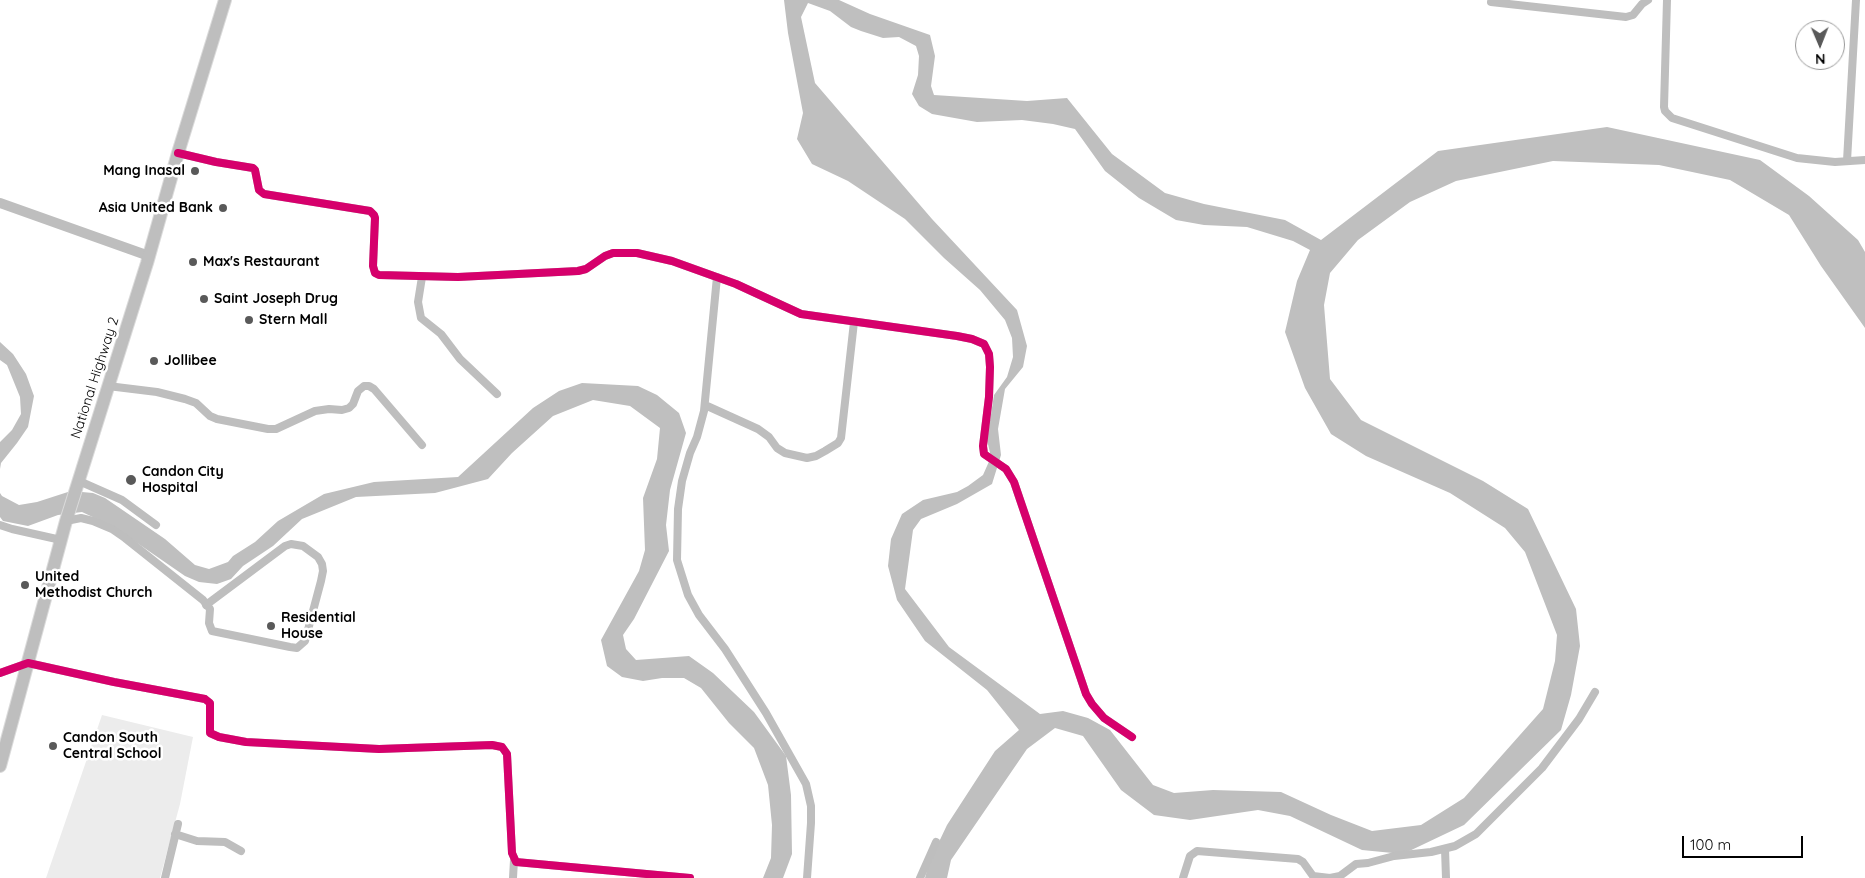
<!DOCTYPE html>
<style>
body{margin:0}
#map{position:relative;width:1865px;height:878px;overflow:hidden;background:#fff;font-family:Quicksand,sans-serif}
canvas{display:block}
.north{position:absolute;left:1795px;top:20px;width:50px;height:50px;box-sizing:border-box;background:#fff;border:1px solid #999;border-radius:50%;rotate:179deg;font-size:14px;font-weight:700;line-height:20px;text-align:center;color:#000}
.north::after{content:'';display:block;margin:auto;width:18px;height:22px;background:#595959;clip-path:polygon(50% 0,100% 100%,50% 72%,0 100%)}
.scale{position:absolute;left:1682px;top:836px;width:121px;height:22px;box-sizing:border-box;border:2px solid #000;border-top:0;padding-left:6px;font-size:15px;line-height:18px;white-space:nowrap;color:#000;-webkit-text-stroke:4px #fff;paint-order:stroke}
</style>
<div id="map">
<canvas width="1865" height="878"></canvas>
<div class="north">N</div>
<div class="scale">100 m</div>
</div>
<script>
const context = document.querySelector('canvas').getContext('2d');
context.lineJoin = 'round';
function paint(path, color) { context.fillStyle = color; context.fill(path, 'evenodd'); }
const shape = rows => new Path2D(rows.map(r => 'M' + r).join(''));
function trace(path, color, width, dash) { context.strokeStyle = color; context.lineWidth = width; context.lineCap = dash ? 'butt' : 'round'; context.setLineDash(dash || []); context.stroke(path); }
function write(font, color, halo, rows, align = 'center') {
  context.font = font + ' Quicksand,sans-serif'; context.lineWidth = 5; context.setLineDash([]); context.textBaseline = 'middle'; context.strokeStyle = halo; context.fillStyle = color; for (const [text, x, y, turn = 0] of rows) {
    context.save(); context.translate(x, y); context.rotate((+turn || 0) * Math.PI / 180); context.textAlign = isNaN(turn) ? turn : align; if (halo) context.strokeText(text, 0, 0); context.fillText(text, 0, 0); context.restore();
  }
}
paint(shape([
 [102,715,193,737,180,804,160,878,46,878]
]), '#ececec');
paint(shape([
 [784,0,839,0,870,14,930,35,935,56,931,86,934,95,1027,101,1067,98,1112,154,1165,193,1204,204,1285,220,1321,240,1438,151,1607,127,1760,160,1809,196,1858,240,1865,252,1865,328,1821,266,1789,215,1730,180,1659,165,1553,161,1456,181,1410,202,1358,240,1330,273,1324,305,1330,379,1361,420,1483,481,1528,509,1576,609,1580,646,1571,695,1561,730,1464,825,1403,854,1362,850,1290,816,1258,810,1190,820,1154,815,1121,790,1083,736,1055,728,1027,749,951,860,947,878,925,878,929,863,947,825,995,751,1019,730,987,690,925,641,897,600,888,566,891,539,902,514,923,500,957,492,968,486,983,475,991,457,987,440,994,395,1007,377,1013,357,1012,338,1005,320,980,290,944,258,905,219,848,181,812,164,797,139,803,113,788,33],
 [808,3,830,11,851,27,861,31,883,38,899,37,916,46,919,56,918,75,912,94,919,106,932,114,977,122,1022,120,1053,124,1075,129,1105,171,1139,198,1176,220,1204,225,1247,227,1293,241,1310,250,1297,281,1285,332,1305,388,1331,434,1366,456,1450,493,1505,528,1525,552,1557,635,1555,661,1543,709,1464,798,1421,825,1372,831,1331,815,1281,792,1213,790,1174,793,1153,785,1110,730,1088,718,1063,711,1040,714,949,647,905,589,913,530,921,519,957,504,992,484,1001,455,998,429,1005,389,1023,367,1027,346,1017,310,932,219,815,83,801,17],
 [0,342,13,354,26,374,34,396,28,427,17,443,1,463,0,469,0,442,12,430,21,414,20,397,7,365,0,360],
 [582,383,638,386,657,395,679,413,686,433,670,490,666,525,669,551,634,619,623,635,626,649,636,660,689,656,713,673,754,712,786,756,791,795,792,854,783,878,763,878,771,858,772,825,768,785,754,748,729,723,701,688,684,678,662,678,643,681,622,677,607,666,601,640,639,571,645,550,643,498,657,459,660,428,630,406,593,400,553,416,512,453,488,479,435,493,356,497,302,519,273,546,243,566,231,579,217,584,199,582,185,576,114,527,82,512,58,515,28,526,3,521,0,517,0,493,2,496,19,505,37,502,71,491,93,493,105,498,165,539,195,565,209,569,228,562,233,556,255,542,278,521,324,494,374,482,458,477,533,408,559,391]
]), '#bfbfbf');
const primary = shape([
 [0,766,66,521,147,263,178,153,225,0]
]);
trace(primary, '#dbdbdb', 14);
trace(shape([
 [1667,0,1664,107,1665,111,1672,118,1797,158,1835,162,1865,160],
 [1491,2,1626,17,1633,15,1642,4,1648,0],
 [178,153,216,162,253,168,255,170,259,190,264,194,370,211,374,215,375,218,373,266,375,273,379,275,458,277,578,271,586,269,605,256,613,253,637,253,672,261,736,284,801,314,957,336,972,339,984,344,989,354,990,367,989,397,983,446,984,454,1006,469,1014,482,1086,694,1092,704,1104,718,1132,737],
 [1847,161,1856,0],
 [422,277,418,302,421,318,441,334,460,359,497,394],
 [717,277,704,411,697,437,690,453,682,481,678,509,677,560,688,595,699,615,725,649,766,713,806,784,811,806,811,823,807,878],
 [108,386,157,392,185,399,196,403,210,416,217,419,268,429,276,429,315,411,329,409,342,410,349,408,353,404,358,391,364,386,369,386,374,389,422,445],
 [705,405,758,429,769,437,777,448,785,453,807,458,816,456,825,451,838,443,841,438,854,322],
 [79,481,122,500,156,525],
 [66,521,81,518,93,521,112,529,125,538,203,600,210,609,209,623,212,631,290,647,297,648,305,641,321,581,323,571,322,564,318,557,303,546,291,544,285,546,206,605],
 [0,525,12,529,61,540],
 [0,673,28,663,114,682,205,699,210,703,210,733,219,737,246,742,379,749,492,745,502,747,507,754,512,853,516,862,690,878],
 [175,834,197,841,225,842,241,851],
 [1445,849,1446,878],
 [165,878,178,824],
 [513,878,514,860],
 [920,878,936,842],
 [1183,878,1190,856,1197,851,1298,859,1303,862,1313,876,1330,878,1340,876,1356,864,1368,863,1394,856,1431,852,1455,846,1476,834,1542,768,1579,719,1595,692]
]), '#bebebe', 8);
trace(shape([
 [0,203,149,256]
]), '#bebebe', 10);
trace(primary, '#bebebe', 12);
trace(shape([
 [178,153,216,162,253,168,255,170,259,190,264,194,370,211,374,215,375,218,373,266,375,273,379,275,458,277,578,271,586,269,605,256,613,253,637,253,672,261,736,284,801,314,957,336,972,339,984,344,989,354,990,367,989,397,983,446,984,454,1006,469,1014,482,1086,694,1092,704,1104,718,1132,737],
 [0,673,28,663,114,682,205,699,210,703,210,733,219,737,246,742,379,749,492,745,502,747,507,754,512,853,516,862,690,878]
]), '#d6006c', 8);
for (const [x, y, r, color] of [
 [195,171,5,"#595959"],
 [223,208,5,"#595959"],
 [193,262,5,"#595959"],
 [204,299,5,"#595959"],
 [249,320,5,"#595959"],
 [154,361,5,"#595959"],
 [131,480,6,"#595959"],
 [25,585,5,"#595959"],
 [271,626,5,"#595959"],
 [53,746,5,"#595959"]
]) { const dot = new Path2D(); dot.arc(x, y, r, 0, 2 * Math.PI); context.fillStyle = color; context.fill(dot); trace(dot, '#fff', 2); }
write('bold 14px', '#000', '#fff', [
 ["Mang Inasal",185,171,"right"],
 ["Asia United Bank",213,208,"right"],
 ["Max's Restaurant",203,262],
 ["Saint Joseph Drug",214,299],
 ["Stern Mall",259,320],
 ["Jollibee",164,361],
 ["Candon City",142,472],
 ["Hospital",142,488],
 ["United",35,577],
 ["Methodist Church",35,593],
 ["Residential",281,618],
 ["House",281,634],
 ["Candon South",63,738],
 ["Central School",63,754]
], 'left');
write('14px', '#000', '#fff', [
 ["National Highway 2",95,378,-72]
]);
</script>
